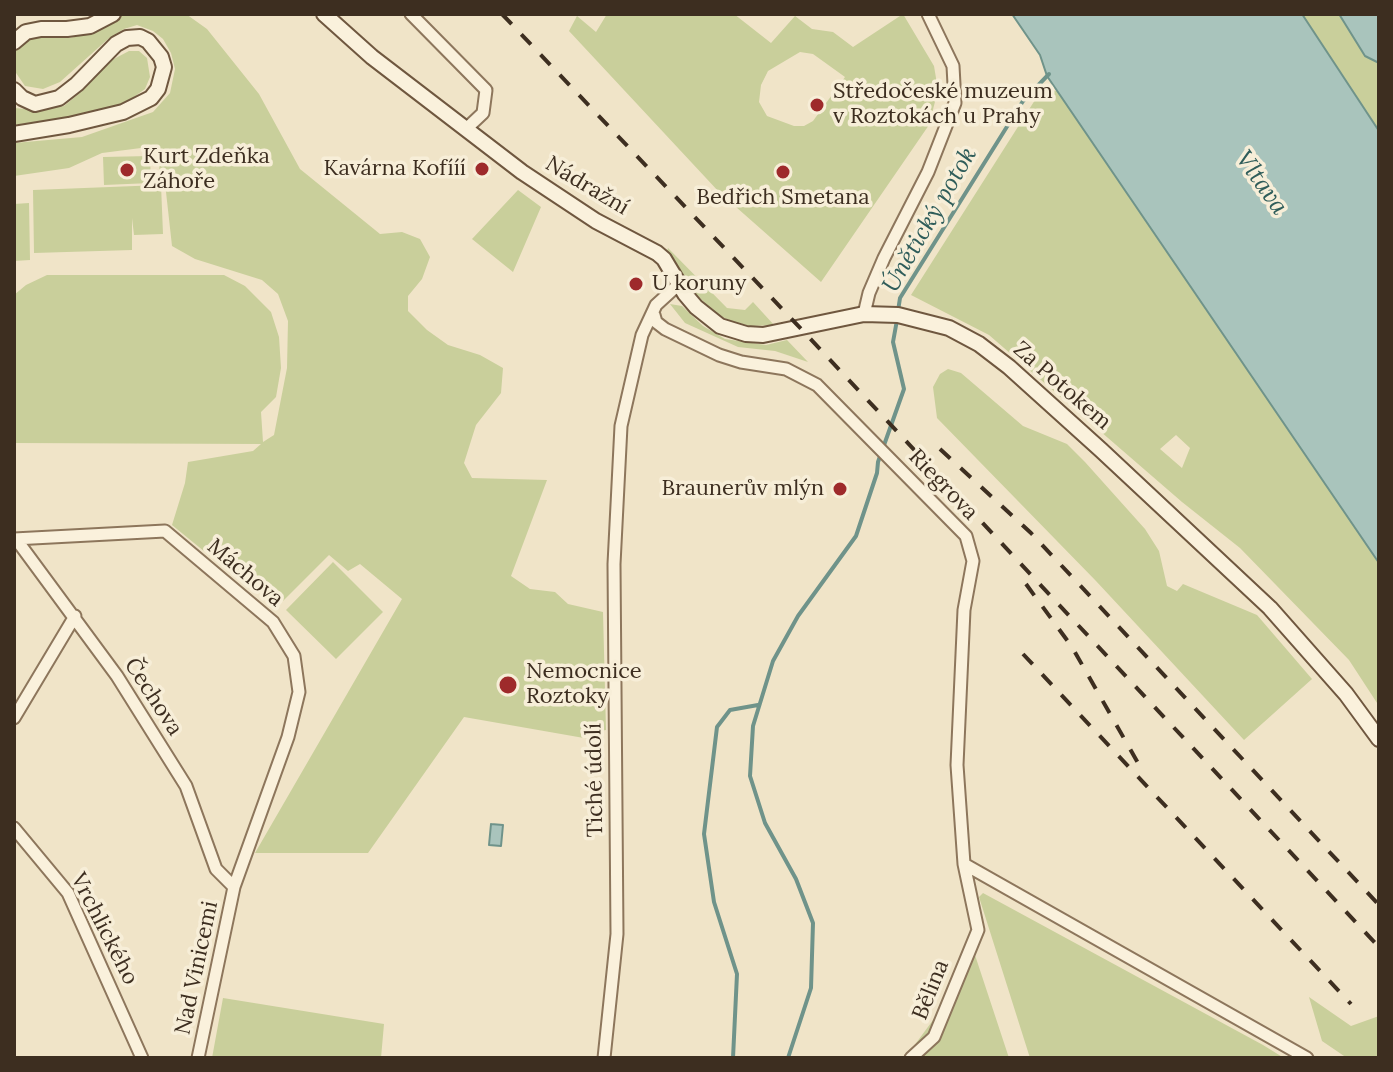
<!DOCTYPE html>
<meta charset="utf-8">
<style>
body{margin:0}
#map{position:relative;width:1393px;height:1072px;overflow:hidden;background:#f0e4c8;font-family:Lora,serif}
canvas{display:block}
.frame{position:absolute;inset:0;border:16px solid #3d2e20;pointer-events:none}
</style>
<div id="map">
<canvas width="1393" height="1072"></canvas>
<div class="frame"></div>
</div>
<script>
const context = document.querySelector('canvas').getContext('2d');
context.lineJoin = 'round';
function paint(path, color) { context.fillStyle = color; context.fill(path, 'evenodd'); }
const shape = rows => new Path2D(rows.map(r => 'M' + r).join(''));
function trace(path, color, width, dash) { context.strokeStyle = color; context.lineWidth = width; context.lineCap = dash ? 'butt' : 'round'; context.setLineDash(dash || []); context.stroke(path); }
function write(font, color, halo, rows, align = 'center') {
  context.font = font + ' Lora,serif'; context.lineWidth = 7; context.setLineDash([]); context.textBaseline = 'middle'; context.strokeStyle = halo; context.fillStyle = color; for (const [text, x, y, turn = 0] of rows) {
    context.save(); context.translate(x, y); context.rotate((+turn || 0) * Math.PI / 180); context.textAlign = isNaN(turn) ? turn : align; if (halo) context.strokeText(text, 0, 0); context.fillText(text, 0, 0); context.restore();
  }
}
paint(shape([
 [120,14,186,14,207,29,259,94,300,169,380,234,402,232,420,239,430,257,422,279,408,296,408,311,427,330,448,345,480,355,503,368,501,393,476,425,464,463,472,478,547,480,511,576,530,589,555,592,568,604,603,612,606,730,600,731,601,741,464,717,368,853,255,853,402,599,360,564,348,571,329,555,283,601,254,592,172,525,185,483,188,462,253,451,261,444,14,443,14,295,26,285,47,275,224,275,245,286,271,312,279,337,281,368,276,397,261,412,263,442,274,435,287,368,288,321,278,294,262,280,195,259,172,246,166,192,159,175,160,154,141,148,102,153,69,168,14,176,14,143,82,137,153,112,170,93,175,69,171,53,163,39,153,31,137,25,124,29,108,39,60,82,43,89,25,86,14,70,14,52,23,40,44,34,70,38,86,34,104,26],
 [607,14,734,14,771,43,795,16,812,29,833,32,853,47,903,14,934,66,938,90,929,125,821,282,719,192,569,31,577,16,596,32],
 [800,52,813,54,845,77,813,121,804,126,794,126,767,116,759,102,761,85,768,71],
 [1302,14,1339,14,1365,56,1379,63,1379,131],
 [129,51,139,51,147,58,150,77,145,89,127,102,82,115,14,125,14,108,38,110,64,106,82,91,110,61],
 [1042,89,1057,91,1379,563,1379,706,1349,660,1240,548,1182,502,989,335,911,295],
 [1176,435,1190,448,1182,468,1160,449],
 [150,156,151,183,104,185,103,157],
 [161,185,163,234,134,235,132,218,132,250,34,253,33,190],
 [518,190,541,207,513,272,472,239],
 [29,203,30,260,14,261,14,204],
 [668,248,727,308,745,310,753,302,774,325,750,326,731,321,714,313,689,286,675,260,667,251],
 [670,304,682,306,703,326,725,339,766,345,787,340,808,362,775,351,738,347,685,323],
 [948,369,961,373,1023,426,1067,444,1085,462,1145,529,1159,551,1167,586,1177,591,1183,584,1257,615,1312,679,1244,740,1096,581,937,418,933,387,940,374],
 [333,562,383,612,336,659,286,610],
 [983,893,1263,1045,1284,1058,1030,1058,979,897],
 [973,949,1009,1058,905,1058,956,989],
 [1309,997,1351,1026,1379,1016,1379,1058,1347,1058,1322,1041],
 [223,998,384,1024,381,1058,212,1058]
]), '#c9cf9b');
const water = shape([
 [1012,14,1302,14,1379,131,1379,563,1047,76,1040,55,1012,14],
 [1339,14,1379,14,1379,63,1365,56,1339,14],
 [491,824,503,825,501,846,489,845,491,824]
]);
paint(water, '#a9c4bc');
trace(water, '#6f938a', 2);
trace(shape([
 [898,311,900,298,1023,101,1049,74],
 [733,1058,737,974,714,902,704,834,717,727,730,710,758,705],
 [788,1058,811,988,813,923,796,879,765,823,750,776,753,726,773,661,798,616,856,536,877,473,878,462,904,389,893,342,897,320]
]), '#6f938a', 4);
const street = shape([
 [411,14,486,90,483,113,466,129],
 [864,314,869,293,884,258,928,172,955,103,953,66,928,14],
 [654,315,656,322,665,329,719,355,741,362,786,369,817,385,966,536,973,561,964,610,957,765,964,864,978,930,934,1037,911,1058],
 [14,539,165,531,273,622,294,656,299,692,288,737,234,887,198,1058],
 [16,539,117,676,186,786,216,869,234,887],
 [14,718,75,616],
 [14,828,68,893,142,1058],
 [964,864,1307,1058],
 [604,1058,617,934,614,564,621,426,642,335,656,305,679,284]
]);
const secondary = shape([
 [324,14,372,57,522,172,596,221,657,253,664,259,685,294,696,307,720,326,746,334,763,335,864,314,898,315,949,328,979,344,1009,367,1101,450,1270,608,1346,694,1379,739],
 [14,42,26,32,41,29,67,29,90,26,113,14],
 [14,90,22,98,35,104,59,98,77,84,116,44,127,38,140,37,148,41,161,57,164,67,158,89,151,98,123,112,69,125,14,134]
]);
trace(street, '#8d765c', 15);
trace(secondary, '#6f573f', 18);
trace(street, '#faf1dc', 11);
trace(secondary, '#faf1dc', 14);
trace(shape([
 [502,14,804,332,1379,947],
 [940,449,1031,533,1379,905],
 [1026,584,1072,647,1142,770],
 [1023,654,1351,1004]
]), '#3d2e20', 4, [14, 14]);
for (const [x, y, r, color] of [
 [817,105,8,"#9e2a2b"],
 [482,169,8,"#9e2a2b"],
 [127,170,8,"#9e2a2b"],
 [783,172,8,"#9e2a2b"],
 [636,284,8,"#9e2a2b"],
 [840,489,8,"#9e2a2b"],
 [508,685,10,"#9e2a2b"]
]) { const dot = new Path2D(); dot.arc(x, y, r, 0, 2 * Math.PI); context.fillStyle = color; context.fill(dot); trace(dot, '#f7eed8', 3); }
write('22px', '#3d2e20', '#f7eed8', [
 ["Středočeské muzeum",833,92],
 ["v Roztokách u Prahy",833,117],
 ["Kurt Zdeňka",143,157],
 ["Záhoře",143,182],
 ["Kavárna Kofííí",466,169,"right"],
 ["Bedřich Smetana",783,198,"center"],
 ["U koruny",652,284],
 ["Braunerův mlýn",824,489,"right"],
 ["Nemocnice",526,672],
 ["Roztoky",526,697]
], 'left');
write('22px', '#3d2e20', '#f7eed8', [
 ["Nádražní",587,186,31],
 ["Za Potokem",1062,386,41],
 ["Riegrova",943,485,46],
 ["Máchova",245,573,40],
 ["Čechova",153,697,57],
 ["Tiché údolí",595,780,-91],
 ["Vrchlického",104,929,63],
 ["Nad Vinicemi",197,968,-78],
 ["Bělina",931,990,-68]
]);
write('italic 24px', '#2f5d5a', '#f7eed8', [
 ["Vltava",1261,183,55],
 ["Únětický potok",930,220,-60]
]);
</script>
